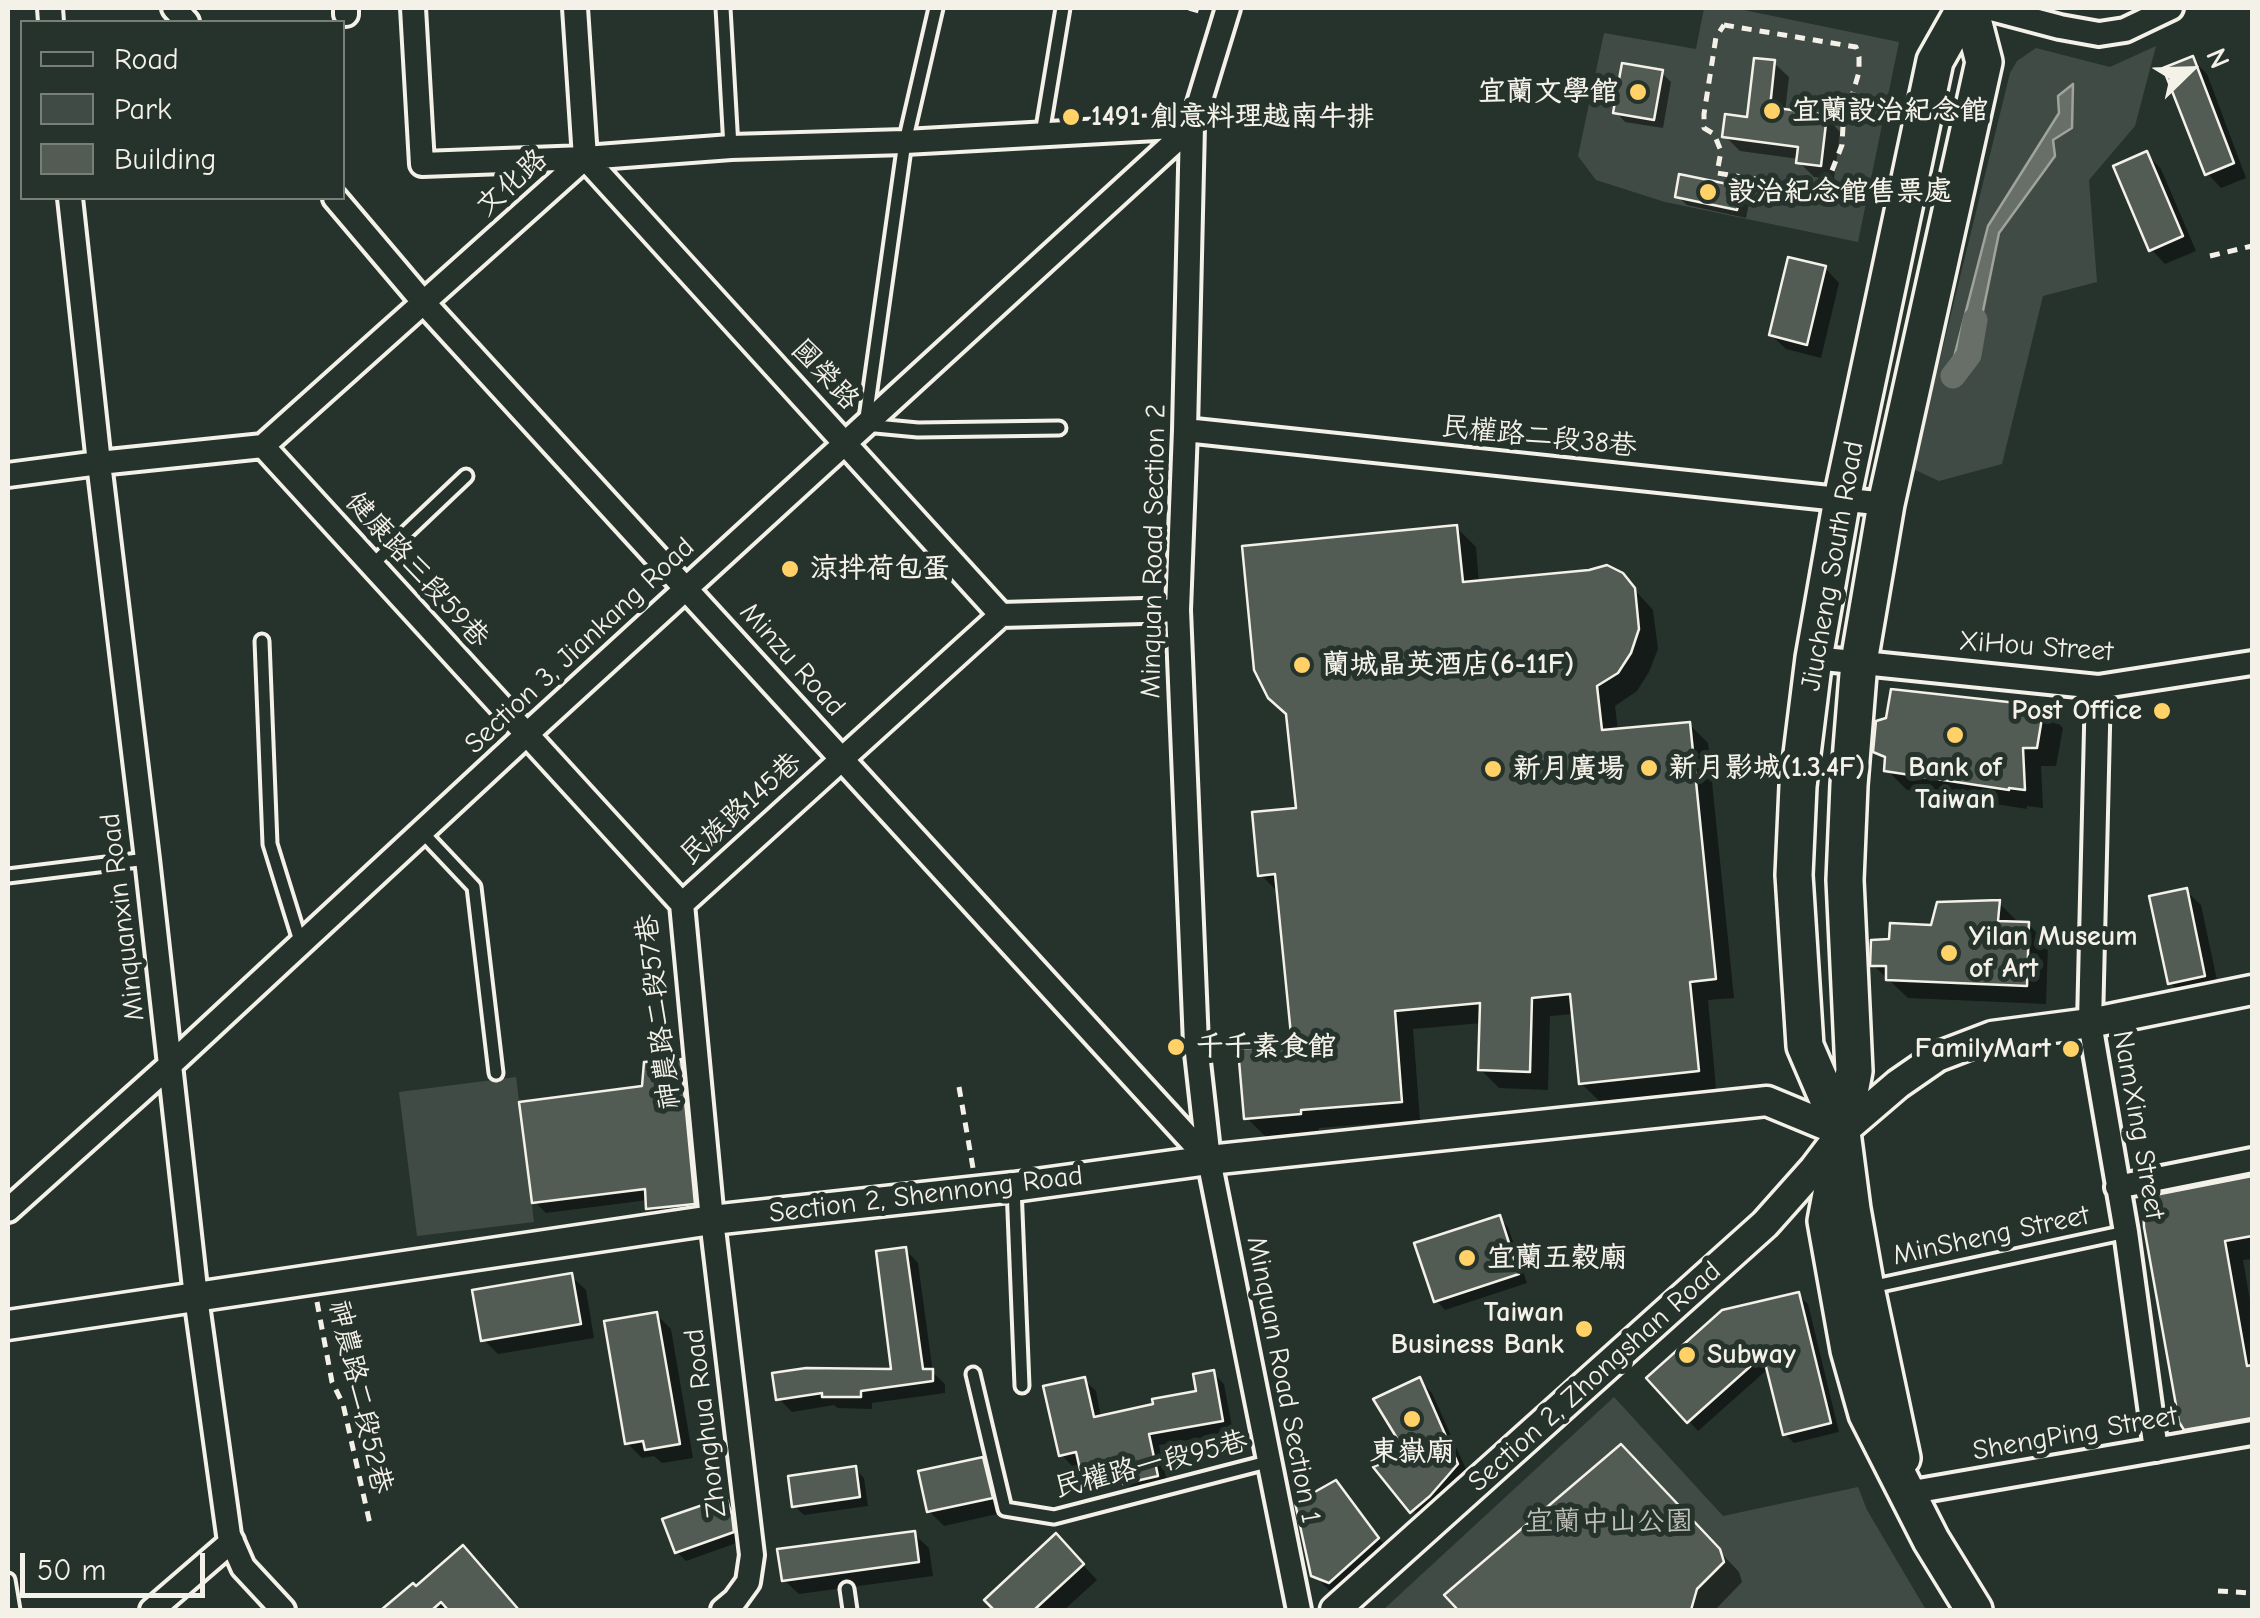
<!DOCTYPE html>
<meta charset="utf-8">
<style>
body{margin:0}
#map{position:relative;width:2260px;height:1618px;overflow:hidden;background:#26332d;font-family:"Comic Neue",sans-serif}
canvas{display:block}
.frame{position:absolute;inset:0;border:10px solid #f4f1e8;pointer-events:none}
.legend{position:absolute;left:20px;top:20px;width:325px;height:180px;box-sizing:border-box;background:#26332d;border:2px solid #787f78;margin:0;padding:12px 18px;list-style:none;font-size:30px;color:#f4f1e8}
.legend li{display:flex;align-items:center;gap:20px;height:50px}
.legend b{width:50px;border:2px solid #787f78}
.north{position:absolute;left:2140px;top:20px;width:100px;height:100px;-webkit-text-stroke:8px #26332d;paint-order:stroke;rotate:67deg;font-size:28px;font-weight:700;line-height:40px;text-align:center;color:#f4f1e8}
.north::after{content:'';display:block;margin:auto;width:35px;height:45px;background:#f4f1e8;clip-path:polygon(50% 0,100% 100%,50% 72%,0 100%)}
.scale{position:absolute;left:20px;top:1553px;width:185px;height:45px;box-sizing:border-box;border:5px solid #f4f1e8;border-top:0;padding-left:12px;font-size:30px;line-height:35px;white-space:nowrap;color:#f4f1e8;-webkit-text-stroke:8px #26332d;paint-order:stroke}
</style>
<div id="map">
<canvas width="2260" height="1618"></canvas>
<div class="frame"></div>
<ul class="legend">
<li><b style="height:12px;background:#26332d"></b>Road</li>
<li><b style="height:28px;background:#414b45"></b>Park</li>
<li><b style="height:28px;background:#525c55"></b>Building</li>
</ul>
<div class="north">N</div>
<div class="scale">50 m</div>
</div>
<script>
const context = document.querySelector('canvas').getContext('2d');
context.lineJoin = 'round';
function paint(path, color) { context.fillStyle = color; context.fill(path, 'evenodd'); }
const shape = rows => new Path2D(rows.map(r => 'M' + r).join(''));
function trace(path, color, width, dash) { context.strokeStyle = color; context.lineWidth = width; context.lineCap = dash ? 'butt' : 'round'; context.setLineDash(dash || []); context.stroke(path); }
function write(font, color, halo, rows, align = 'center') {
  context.font = font + ' "Comic Neue","LXGW WenKai TC",sans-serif'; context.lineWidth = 10; context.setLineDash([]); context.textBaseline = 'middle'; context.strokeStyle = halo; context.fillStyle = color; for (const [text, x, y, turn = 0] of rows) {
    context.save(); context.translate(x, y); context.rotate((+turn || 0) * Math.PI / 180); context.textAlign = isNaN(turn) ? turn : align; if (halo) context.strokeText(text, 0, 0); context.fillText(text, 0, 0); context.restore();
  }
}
paint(shape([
 [1704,8,1734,8,1899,42,1858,242,1665,202,1596,180,1578,156,1604,33,1696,49],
 [2156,46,2135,126,2089,180,2097,282,2043,296,2002,464,1939,481,1913,469,2010,73,2017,61,2036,48,2110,67],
 [516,1077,534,1222,417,1236,399,1092],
 [1614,1397,1723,1516,1858,1487,1867,1510,1926,1610,1383,1610]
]), '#414b45');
const water = shape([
 [2073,84,2072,128,2053,140,2055,156,1999,233,1975,350,1953,361,1988,226,2059,113,2058,96,2073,84]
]);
paint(water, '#676f68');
trace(water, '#9fa39b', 2.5);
paint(shape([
 [2192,59,2207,74,2246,178,2221,188,2207,173],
 [1774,63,1789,77,1785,112,1826,117,1840,132,1834,179,1814,177,1799,162,1799,159,1740,151,1725,136,1749,120],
 [1662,73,1671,82,1663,128,1625,122,1616,112],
 [2147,154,2161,169,2196,251,2165,264,2151,249],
 [1741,189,1750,198,1746,218,1687,205,1677,196],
 [1825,268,1839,283,1821,358,1786,349,1771,335],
 [1456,527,1476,547,1479,583,1621,575,1653,610,1658,649,1649,672,1637,691,1615,706,1618,731,1689,724,1708,743,1734,998,1708,1000,1716,1089,1600,1102,1581,1083,1574,1014,1550,1016,1548,1090,1499,1088,1480,1069,1482,1023,1413,1029,1420,1120,1319,1128,1319,1133,1266,1137,1247,1118,1295,1047,1279,893,1260,874],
 [2043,709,2063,728,2056,766,2041,766,2043,808,2027,806,2027,809,1907,790,1887,770,1887,763,1876,751,1888,720],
 [2186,891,2201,905,2219,990,2184,997,2170,982],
 [1999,903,2020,924,2028,924,2048,944,2046,1004,1908,998,1873,965,1891,941],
 [680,1061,691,1073,705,1215,660,1219,649,1208,648,1200,546,1213,535,1202,645,1089],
 [2252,1179,2252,1259,2243,1260,2252,1312,2252,1440,2206,1448,2186,1428,2206,1187],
 [1499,1218,1508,1227,1527,1283,1445,1310,1436,1300],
 [906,1250,918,1263,933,1373,945,1384,945,1393,872,1403,872,1409,838,1408,834,1405,792,1412,779,1399,894,1371],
 [571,1276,586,1290,594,1338,498,1354,483,1339],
 [1798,1295,1808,1304,1839,1432,1794,1443,1785,1434,1769,1368,1698,1431,1650,1378],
 [657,1315,671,1329,693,1458,662,1463,654,1456,642,1458,627,1443],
 [1213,1373,1224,1384,1233,1432,1159,1445,1168,1487,1137,1494,1125,1483,1124,1478,1095,1485,1084,1473,1082,1464,1072,1466,1061,1454,1084,1380,1096,1391,1101,1418,1199,1393],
 [1419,1380,1432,1393,1470,1478,1425,1524,1377,1468,1410,1454],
 [982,1460,997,1474,1006,1512,944,1526,929,1511],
 [1640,1467,1739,1572,1742,1582,1715,1610,1461,1610,1447,1596],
 [855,1469,864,1478,868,1506,804,1515,794,1506],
 [1336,1484,1350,1498,1391,1554,1345,1596,1329,1590,1314,1575],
 [725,1500,734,1509,740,1526,742,1541,686,1561,677,1552],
 [914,1534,929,1548,933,1576,799,1594,784,1580],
 [1070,1551,1097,1580,1064,1610,997,1610,988,1600],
 [477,1562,518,1610,385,1610,413,1586,416,1589]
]), '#0007');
trace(shape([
 [1953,376,1969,355,1975,320]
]), '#676f68', 25);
const building = shape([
 [2193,56,2234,163,2205,175,2163,68,2193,56],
 [1754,58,1775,60,1770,107,1827,115,1821,166,1796,163,1798,147,1722,137,1725,114,1747,117,1754,58],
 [1622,63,1663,70,1654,120,1613,113,1622,63],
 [2147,151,2183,236,2149,251,2113,166,2147,151],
 [1679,174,1742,187,1737,210,1675,197,1679,174],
 [1788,257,1826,266,1807,345,1769,335,1788,257],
 [1457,525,1463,582,1589,570,1607,565,1623,573,1635,588,1639,629,1631,653,1618,673,1597,686,1602,730,1690,722,1716,979,1690,982,1699,1071,1579,1084,1570,994,1532,998,1530,1072,1478,1070,1480,1003,1395,1011,1402,1102,1301,1110,1301,1114,1244,1119,1238,1049,1292,1045,1275,874,1258,876,1252,812,1296,808,1286,714,1268,698,1254,670,1242,546,1457,525],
 [1891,689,2044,706,2037,748,2023,748,2025,790,2009,788,2009,790,1884,771,1885,757,1873,752,1876,721,1886,718,1891,689],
 [2187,888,2205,976,2168,984,2149,896,2187,888],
 [2000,900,1998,921,2029,922,2027,986,1886,980,1886,966,1870,966,1871,940,1889,939,1890,923,1931,925,1937,902,2000,900],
 [681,1059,695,1204,646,1209,645,1189,532,1203,519,1102,642,1086,644,1062,681,1059],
 [2252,1176,2252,1236,2225,1241,2247,1366,2252,1365,2252,1418,2184,1430,2179,1422,2144,1227,2143,1204,2155,1195,2252,1176],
 [1500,1215,1519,1274,1434,1302,1414,1243,1500,1215],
 [906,1247,923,1369,933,1369,933,1381,861,1391,861,1397,822,1397,822,1393,776,1400,772,1373,806,1368,891,1369,876,1251,906,1247],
 [572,1273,581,1324,481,1341,472,1290,572,1273],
 [1799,1292,1831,1423,1783,1435,1763,1355,1687,1423,1646,1378,1722,1310,1799,1292],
 [657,1312,680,1444,645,1450,643,1441,625,1444,604,1321,657,1312],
 [1214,1370,1223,1421,1149,1434,1158,1476,1123,1484,1119,1466,1081,1474,1076,1452,1059,1456,1043,1386,1085,1377,1094,1417,1153,1404,1152,1399,1196,1391,1193,1374,1214,1370],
 [1420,1377,1458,1464,1430,1496,1410,1513,1373,1467,1406,1453,1373,1399,1420,1377],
 [1621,1444,1720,1549,1724,1562,1697,1589,1691,1610,1458,1610,1444,1595,1621,1444],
 [983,1457,993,1498,927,1512,918,1471,983,1457],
 [856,1466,860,1497,792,1507,788,1476,856,1466],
 [1336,1480,1379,1538,1329,1583,1311,1576,1295,1503,1336,1480],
 [726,1497,732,1515,734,1532,675,1553,662,1519,726,1497],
 [915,1531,919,1562,782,1581,777,1549,915,1531],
 [1056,1533,1084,1564,1034,1610,994,1610,984,1600,1056,1533],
 [463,1545,519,1610,448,1610,441,1602,432,1610,381,1610,413,1583,416,1586,463,1545]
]);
paint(building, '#525c55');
trace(building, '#f4f1e8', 2.5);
const service = shape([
 [723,8,731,147],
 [936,8,905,142,865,425,918,430,1059,428],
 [1042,134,1063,8],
 [372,565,466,476],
 [262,641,270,844,301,944],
 [423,833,474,887,496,1073],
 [8,876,147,859],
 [1014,1187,1022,1386],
 [1871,1287,2126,1232],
 [973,1374,1005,1509,1054,1517,1267,1462],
 [8,1580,13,1610],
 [847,1589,850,1610]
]);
const minor = shape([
 [50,8,51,22],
 [174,8,187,22],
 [346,8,346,14],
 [413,8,422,164,585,158],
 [575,8,585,158,1001,615,1178,610],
 [1228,8,1192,126,1185,430,1178,610,1196,1044,1209,1160,1299,1610],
 [1988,8,2060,27,2099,34,2125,30,2171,8],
 [70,198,99,463,147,859,196,1297,229,1535,243,1567,283,1610],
 [335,198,424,303,1209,1160],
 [1185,430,1886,504],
 [263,446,682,904,712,1220,752,1555,748,1582,735,1600,723,1610],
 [8,475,99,463,263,446,585,158,731,147,905,142,1192,126],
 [1814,658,2098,687,2252,663],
 [2098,687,2090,1023,2126,1232,2156,1450],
 [682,904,1001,615],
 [2117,1187,2252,1160],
 [8,1210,170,1065,526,735,1192,126],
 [1907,1493,2252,1433],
 [152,1610,232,1541]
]);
const tertiary = shape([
 [8,1325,712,1220,1014,1187,1209,1160,1767,1101,1842,1132],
 [1335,1610,1765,1224,1814,1169,1842,1132,1898,1084,1937,1057,1992,1036,2090,1023,2252,990]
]);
const primary = shape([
 [1970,8,1984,62,1886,504,1859,662,1849,785,1845,880,1854,1071,1826,1221,1849,1350,1867,1414,1931,1540,1974,1610],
 [1902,1458,1866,1288,1852,1209,1842,1132,1805,1046,1794,875,1798,786,1814,658,1842,499,1935,61,1965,8]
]);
trace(service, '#f4f1e8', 19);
trace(minor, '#f4f1e8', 30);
trace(tertiary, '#f4f1e8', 35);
trace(primary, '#f4f1e8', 42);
trace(shape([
 [1189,8,1205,13],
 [1724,25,1856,47,1859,57,1859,72,1843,126,1842,145,1826,186,1813,188,1717,173,1721,151,1714,134,1704,128,1704,114,1716,37,1724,25],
 [2210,256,2252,246],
 [959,1087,973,1168],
 [317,1302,332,1382,343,1404,370,1524],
 [2218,1591,2252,1593]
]), '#f4f1e8', 5, [10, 8]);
trace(service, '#26332d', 11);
trace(minor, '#26332d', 22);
trace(tertiary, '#26332d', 28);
trace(primary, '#26332d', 35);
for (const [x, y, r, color] of [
 [1638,92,10,"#ffd166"],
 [1772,111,10,"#ffd166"],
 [1071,117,10,"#ffd166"],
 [1708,192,10,"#ffd166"],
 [790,569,10,"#ffd166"],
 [1302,665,10,"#ffd166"],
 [2162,711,10,"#ffd166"],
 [1955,735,10,"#ffd166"],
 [1649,768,10,"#ffd166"],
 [1493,769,10,"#ffd166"],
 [1949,953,10,"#ffd166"],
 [1176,1047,10,"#ffd166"],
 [2071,1049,10,"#ffd166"],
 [1467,1258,10,"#ffd166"],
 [1584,1329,10,"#ffd166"],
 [1687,1355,10,"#ffd166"],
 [1412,1419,10,"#ffd166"]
]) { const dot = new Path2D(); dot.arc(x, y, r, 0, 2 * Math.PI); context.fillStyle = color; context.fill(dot); trace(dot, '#26332d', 4); }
write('bold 28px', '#f4f1e8', '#26332d', [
 ["宜蘭文學館",1618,92,"right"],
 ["宜蘭設治紀念館",1792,111],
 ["1491 創意料理越南牛排",1091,117],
 ["設治紀念館售票處",1728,192],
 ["涼拌荷包蛋",810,569],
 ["蘭城晶英酒店(6-11F)",1322,665],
 ["Post Office",2142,711,"right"],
 ["新月影城(1.3.4F)",1669,768],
 ["Bank of",1955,768,"center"],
 ["Taiwan",1955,800,"center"],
 ["新月廣場",1513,769],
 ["Yilan Museum",1969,937],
 ["of Art",1969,969],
 ["千千素食館",1196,1047],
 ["FamilyMart",2051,1049,"right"],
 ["宜蘭五穀廟",1487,1258],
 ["Taiwan",1564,1313,"right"],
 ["Business Bank",1564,1345,"right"],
 ["Subway",1707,1355],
 ["東嶽廟",1412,1452,"center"]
], 'left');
write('28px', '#f4f1e8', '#26332d', [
 ["文化路",512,183,-42],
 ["國榮路",825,375,47],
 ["民權路二段38巷",1539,437,6],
 ["Minquan Road Section 2",1154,551,-89],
 ["Jiucheng South Road",1833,566,-80],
 ["健康路三段59巷",417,570,48],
 ["Section 3, Jiankang Road",580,646,-43],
 ["XiHou Street",2036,647,4],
 ["Minzu Road",792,660,48],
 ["民族路145巷",741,809,-42],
 ["Minquanxin Road",123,917,-97],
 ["神農路二段57巷",659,1012,-97],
 ["NamXing Street",2138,1125,80],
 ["Section 2, Shennong Road",926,1195,-7],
 ["MinSheng Street",1991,1236,-12],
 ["Section 2, Zhongshan Road",1595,1377,-42],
 ["Minquan Road Section 1",1283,1380,79],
 ["神農路二段52巷",360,1397,77],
 ["Zhonghua Road",706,1423,-97],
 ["ShengPing Street",2075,1434,-10],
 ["民權路一段95巷",1151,1465,-14]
]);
write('28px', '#bebfb7', '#26332d', [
 ["宜蘭中山公園",1609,1522]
]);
</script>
